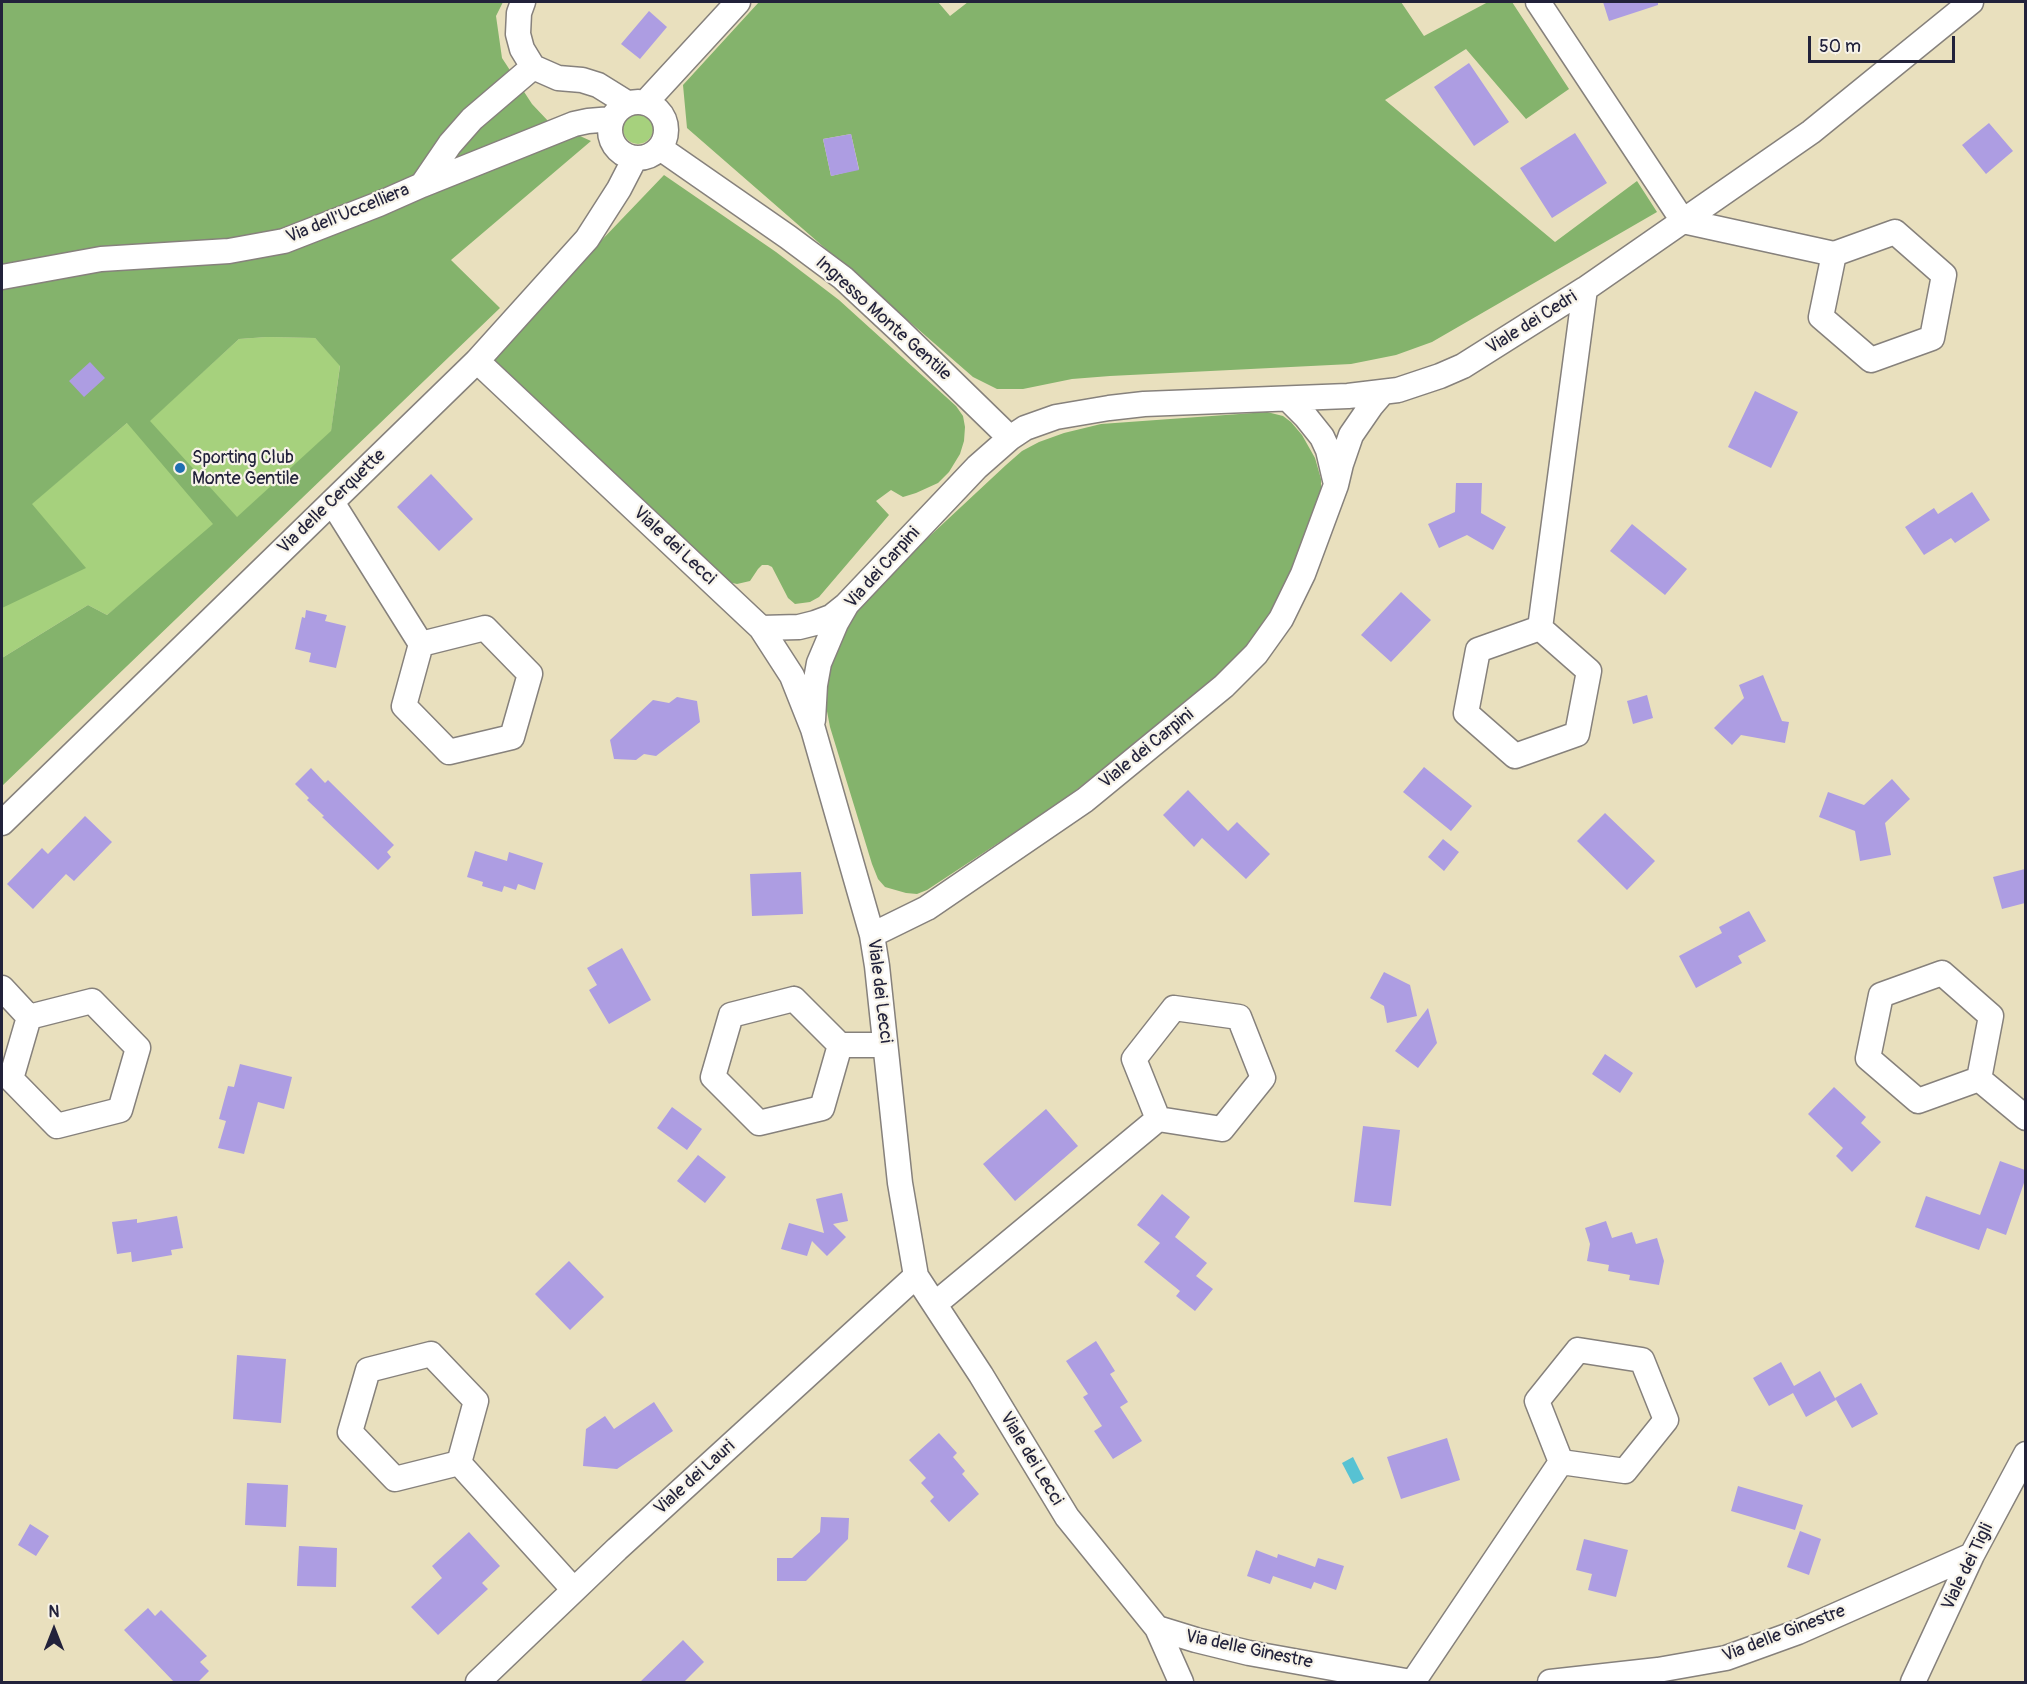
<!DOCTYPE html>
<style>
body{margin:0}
#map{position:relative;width:2027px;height:1684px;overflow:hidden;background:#e9e0be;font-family:Pangolin,sans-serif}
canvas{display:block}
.frame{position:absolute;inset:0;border:3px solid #22223b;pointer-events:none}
.north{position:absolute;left:24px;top:1600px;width:60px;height:60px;-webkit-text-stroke:4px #f7f3e8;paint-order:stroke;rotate:0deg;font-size:16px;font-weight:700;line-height:24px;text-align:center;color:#22223b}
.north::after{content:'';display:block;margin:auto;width:21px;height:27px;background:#22223b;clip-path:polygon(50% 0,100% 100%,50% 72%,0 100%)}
.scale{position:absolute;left:1808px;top:36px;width:147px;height:27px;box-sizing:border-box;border:3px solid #22223b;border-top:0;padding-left:8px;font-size:18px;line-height:21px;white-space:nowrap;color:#22223b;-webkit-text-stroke:4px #f7f3e8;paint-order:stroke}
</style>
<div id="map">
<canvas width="2027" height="1684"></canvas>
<div class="frame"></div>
<div class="north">N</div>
<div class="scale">50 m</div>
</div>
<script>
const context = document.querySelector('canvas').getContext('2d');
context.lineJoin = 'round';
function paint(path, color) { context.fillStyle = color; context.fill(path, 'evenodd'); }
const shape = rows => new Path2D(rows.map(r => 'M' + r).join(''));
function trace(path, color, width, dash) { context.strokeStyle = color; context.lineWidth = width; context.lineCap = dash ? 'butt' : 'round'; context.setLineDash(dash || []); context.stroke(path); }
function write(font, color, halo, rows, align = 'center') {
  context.font = font + ' Pangolin,sans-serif'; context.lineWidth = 4.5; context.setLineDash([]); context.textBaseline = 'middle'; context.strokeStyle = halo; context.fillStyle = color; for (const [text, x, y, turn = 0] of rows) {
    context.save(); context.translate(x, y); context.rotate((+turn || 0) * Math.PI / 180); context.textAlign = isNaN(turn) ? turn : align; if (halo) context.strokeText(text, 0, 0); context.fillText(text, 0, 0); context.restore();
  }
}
paint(shape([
 '623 129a15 15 0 1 1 30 0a15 15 0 1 1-30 0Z',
 [267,337,315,338,340,365,331,432,237,518,232,513,107,615,88,605,2,658,2,524,31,504,127,423,149,421,239,339]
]), '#a6d17d');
paint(shape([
 [2,2,503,2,496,16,502,58,532,104,549,122,591,141,451,260,500,308,2,786,2,658,88,605,107,615,213,524,127,423,32,504,86,568,2,608],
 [267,337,315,338,340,366,331,431,237,517,150,421,239,339],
 [759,2,938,2,950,16,968,2,1401,2,1424,36,1488,2,1512,2,1569,89,1526,119,1466,49,1385,100,1555,242,1637,181,1657,212,1432,342,1396,355,1351,364,1110,376,1072,379,1023,389,997,389,973,377,687,128,683,85],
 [851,134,859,169,831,176,823,139],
 [664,175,776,252,839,300,956,406,963,416,965,427,964,441,960,454,949,472,938,483,916,493,903,497,891,490,876,501,889,515,819,597,810,602,795,604,788,598,772,567,768,565,762,565,758,569,750,581,737,584,728,582,487,360],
 [1267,412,1283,416,1291,422,1302,435,1315,458,1321,479,1321,495,1314,525,1266,626,1227,670,1065,799,927,890,917,894,906,893,885,887,878,879,872,864,830,727,826,706,830,661,845,627,874,588,1006,465,1022,451,1039,442,1064,433,1101,424]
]), '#84b36c');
paint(shape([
 [1353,1457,1364,1479,1353,1484,1342,1463]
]), '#57c2d3');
paint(shape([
 [1603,2,1658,2,1658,5,1609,21],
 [649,11,667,27,640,59,621,44],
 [1469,63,1509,122,1474,146,1434,87],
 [1989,123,2013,151,1986,174,1962,145],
 [1575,133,1607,183,1552,218,1520,168],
 [851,134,859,170,831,176,823,139],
 [90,362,105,378,84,397,69,381],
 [1755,391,1798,412,1771,468,1728,447],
 [431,474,473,519,439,551,397,507],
 [1456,483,1482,483,1481,513,1506,527,1493,550,1467,535,1439,548,1428,524,1455,512],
 [1972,492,1990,520,1955,543,1951,538,1924,555,1905,527,1934,508,1938,514],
 [1632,524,1687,569,1665,595,1610,551],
 [1401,592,1431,620,1391,662,1361,635],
 [306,610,327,615,325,621,346,626,336,668,309,662,311,653,295,649,302,617,305,618],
 [1763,675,1782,721,1789,722,1785,743,1741,735,1732,745,1714,728,1744,698,1739,685],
 [1647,695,1653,718,1633,724,1627,701],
 [677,697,697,701,700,722,656,756,644,754,636,760,614,759,610,740,653,700,669,703],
 [1424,767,1472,806,1451,831,1403,792],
 [311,768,325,783,328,780,394,845,387,852,391,857,378,870,322,817,324,816,307,800,309,798,295,784],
 [1892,779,1910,799,1885,823,1891,855,1860,861,1855,831,1819,817,1828,792,1864,805],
 [1188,790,1228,831,1237,822,1270,854,1246,879,1202,838,1194,847,1163,815],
 [1605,813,1655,861,1627,890,1577,841],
 [85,816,112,842,74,881,66,874,33,909,7,884,42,848,48,854],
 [1443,839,1459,852,1444,871,1428,857],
 [475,851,507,861,509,852,543,863,535,890,518,884,516,890,504,886,502,892,482,886,483,882,467,877],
 [2025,869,2025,903,2002,909,1993,877],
 [801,872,803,914,752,916,750,874],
 [1749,911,1766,941,1738,956,1742,963,1696,988,1679,956,1722,933,1719,927],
 [622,948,651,1000,609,1024,589,990,597,985,587,968],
 [1384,972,1410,985,1417,1016,1387,1023,1384,1006,1370,998],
 [1428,1008,1437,1043,1418,1068,1395,1051],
 [1605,1054,1633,1073,1620,1093,1592,1074],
 [240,1064,292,1077,284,1109,258,1102,244,1154,218,1148,226,1121,219,1119,228,1086,234,1087],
 [1834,1087,1866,1117,1861,1123,1881,1142,1852,1172,1836,1156,1843,1148,1808,1114],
 [672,1107,702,1129,687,1150,657,1128],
 [1046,1109,1078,1146,1015,1201,983,1164],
 [1363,1126,1400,1130,1391,1206,1354,1202],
 [698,1155,726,1177,705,1203,677,1181],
 [2000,1161,2025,1170,2025,1180,2006,1235,1987,1228,1979,1250,1915,1227,1926,1196,1980,1215],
 [842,1193,848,1221,833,1224,846,1237,827,1256,812,1241,807,1256,781,1249,789,1223,824,1233,816,1199],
 [1162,1194,1190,1217,1175,1237,1207,1263,1196,1276,1213,1289,1195,1311,1176,1296,1180,1291,1144,1262,1160,1243,1137,1225],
 [177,1216,183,1248,171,1250,172,1255,132,1262,131,1252,117,1254,112,1222,137,1219,137,1223],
 [1606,1221,1612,1238,1632,1232,1636,1244,1657,1238,1664,1261,1659,1285,1629,1280,1630,1275,1608,1271,1609,1265,1587,1261,1590,1244,1585,1228],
 [569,1261,604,1297,570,1330,535,1294],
 [1096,1341,1115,1371,1110,1374,1128,1402,1120,1407,1142,1441,1113,1459,1094,1431,1102,1426,1083,1397,1088,1394,1066,1361],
 [237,1355,286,1359,281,1423,233,1419],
 [1781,1362,1794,1386,1820,1371,1836,1400,1806,1417,1793,1393,1769,1406,1753,1378],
 [1861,1383,1878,1414,1852,1428,1835,1398],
 [654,1402,673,1431,617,1469,583,1466,586,1429,605,1416,614,1429],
 [939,1433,957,1453,953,1457,965,1471,962,1474,979,1494,949,1522,930,1501,934,1497,921,1483,926,1478,909,1460],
 [1447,1438,1460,1480,1401,1499,1387,1457],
 [247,1483,288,1485,286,1527,245,1525],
 [1738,1486,1803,1505,1795,1530,1731,1511],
 [821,1517,849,1518,848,1539,806,1581,777,1581,777,1558,792,1558,820,1532],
 [30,1524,49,1536,36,1556,18,1545],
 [1800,1531,1821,1539,1809,1575,1787,1567],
 [469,1532,500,1566,482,1583,488,1589,438,1635,411,1607,442,1578,432,1566],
 [1584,1539,1628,1550,1616,1597,1588,1590,1592,1574,1576,1570],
 [299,1546,337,1548,336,1587,297,1586],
 [1256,1550,1277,1558,1278,1554,1315,1567,1318,1558,1344,1566,1336,1590,1314,1582,1311,1589,1273,1576,1270,1584,1247,1576],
 [148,1608,155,1616,161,1610,207,1656,200,1662,209,1671,197,1683,175,1683,124,1630],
 [683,1640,704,1662,683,1683,639,1683]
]), '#ad9de2');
const minor = shape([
 [1538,2,1683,221,1834,254],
 [533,67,558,78,582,80,598,85,627,103],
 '610 130a28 28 0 1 1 56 0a28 28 0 1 1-56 0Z',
 [645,103,738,2],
 [660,148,788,237,843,278,900,331,1010,438],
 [422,185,450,144,472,119,533,67,522,49,518,34,519,13,523,2],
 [1895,232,1944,275,1932,338,1871,360,1821,317,1834,254,1895,232],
 [2,277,101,259,229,251,284,241,379,204,422,185,574,124,588,121,612,119],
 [477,361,761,628,792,676,813,729,872,935,877,966,900,1183,916,1276,981,1375,1067,1517,1157,1628,1181,1682],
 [1288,399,1306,417,1322,437,1328,450,1335,480],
 [332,502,421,644],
 [485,628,530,674,512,737,449,752,404,706,421,644,485,628],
 [761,628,799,627,815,623,831,617,846,605],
 [1540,628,1589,671,1577,734,1515,756,1466,713,1478,650,1540,628],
 [1540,628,1585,289],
 [813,720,815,685,819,663,836,623,847,604,977,467,1010,438,1025,428,1056,417,1109,408,1144,404,1348,396,1398,390,1440,376,1463,366,1585,289,1811,132,1971,2],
 [2,823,477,361,587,239,619,189,635,158],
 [872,935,927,908,1085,800,1224,686,1256,654,1281,619,1303,574,1336,485,1341,464,1351,435,1371,406,1383,392],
 [1942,973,1991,1016,1979,1079,1918,1101,1868,1058,1881,995,1942,973],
 [2,988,29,1017],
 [794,999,840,1045,822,1108,759,1123,713,1077,731,1015,794,999],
 [92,1001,138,1048,120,1110,57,1126,11,1079,29,1017,92,1001],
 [1174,1008,1239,1017,1263,1078,1222,1129,1158,1119,1134,1059,1174,1008],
 [840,1045,885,1045],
 [1979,1079,2026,1118],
 [935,1304,1158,1119],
 [1578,1350,1642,1360,1666,1420,1625,1471,1561,1462,1537,1401,1578,1350],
 [431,1354,476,1401,459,1463,395,1479,350,1432,368,1370,431,1354],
 [459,1463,574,1590],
 [1157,1628,1196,1640,1249,1653,1411,1682],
 [478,1682,617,1549,916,1276],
 [1413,1682,1561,1462],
 [1550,1682,1658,1670,1726,1658,1798,1632,1972,1555],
 [1913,1682,1972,1555,2026,1454]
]);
trace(minor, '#86817c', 27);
trace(minor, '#fff', 24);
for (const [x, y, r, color] of [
 [180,468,6,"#1f6fb2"]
]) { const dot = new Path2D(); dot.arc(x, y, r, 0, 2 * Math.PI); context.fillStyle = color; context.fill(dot); trace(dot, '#f7f3e8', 2); }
write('18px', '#22223b', '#f7f3e8', [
 ["Via dell'Uccelliera",348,214,-22],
 ["Ingresso Monte Gentile",883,319,42],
 ["Viale dei Cedri",1532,323,-32],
 ["Via delle Cerquette",332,502,-44],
 ["Viale dei Lecci",674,546,43],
 ["Via dei Carpini",883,568,-48],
 ["Viale dei Carpini",1147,749,-39],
 ["Viale dei Lecci",879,991,83],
 ["Viale dei Lecci",1031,1459,59],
 ["Viale dei Lauri",695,1478,-42],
 ["Viale dei Tigli",1968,1567,-64],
 ["Via delle Ginestre",1784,1634,-21],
 ["Via delle Ginestre",1249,1650,12]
]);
write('18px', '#22223b', '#f7f3e8', [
 ["Sporting Club",192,458],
 ["Monte Gentile",192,479]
], 'left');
</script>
